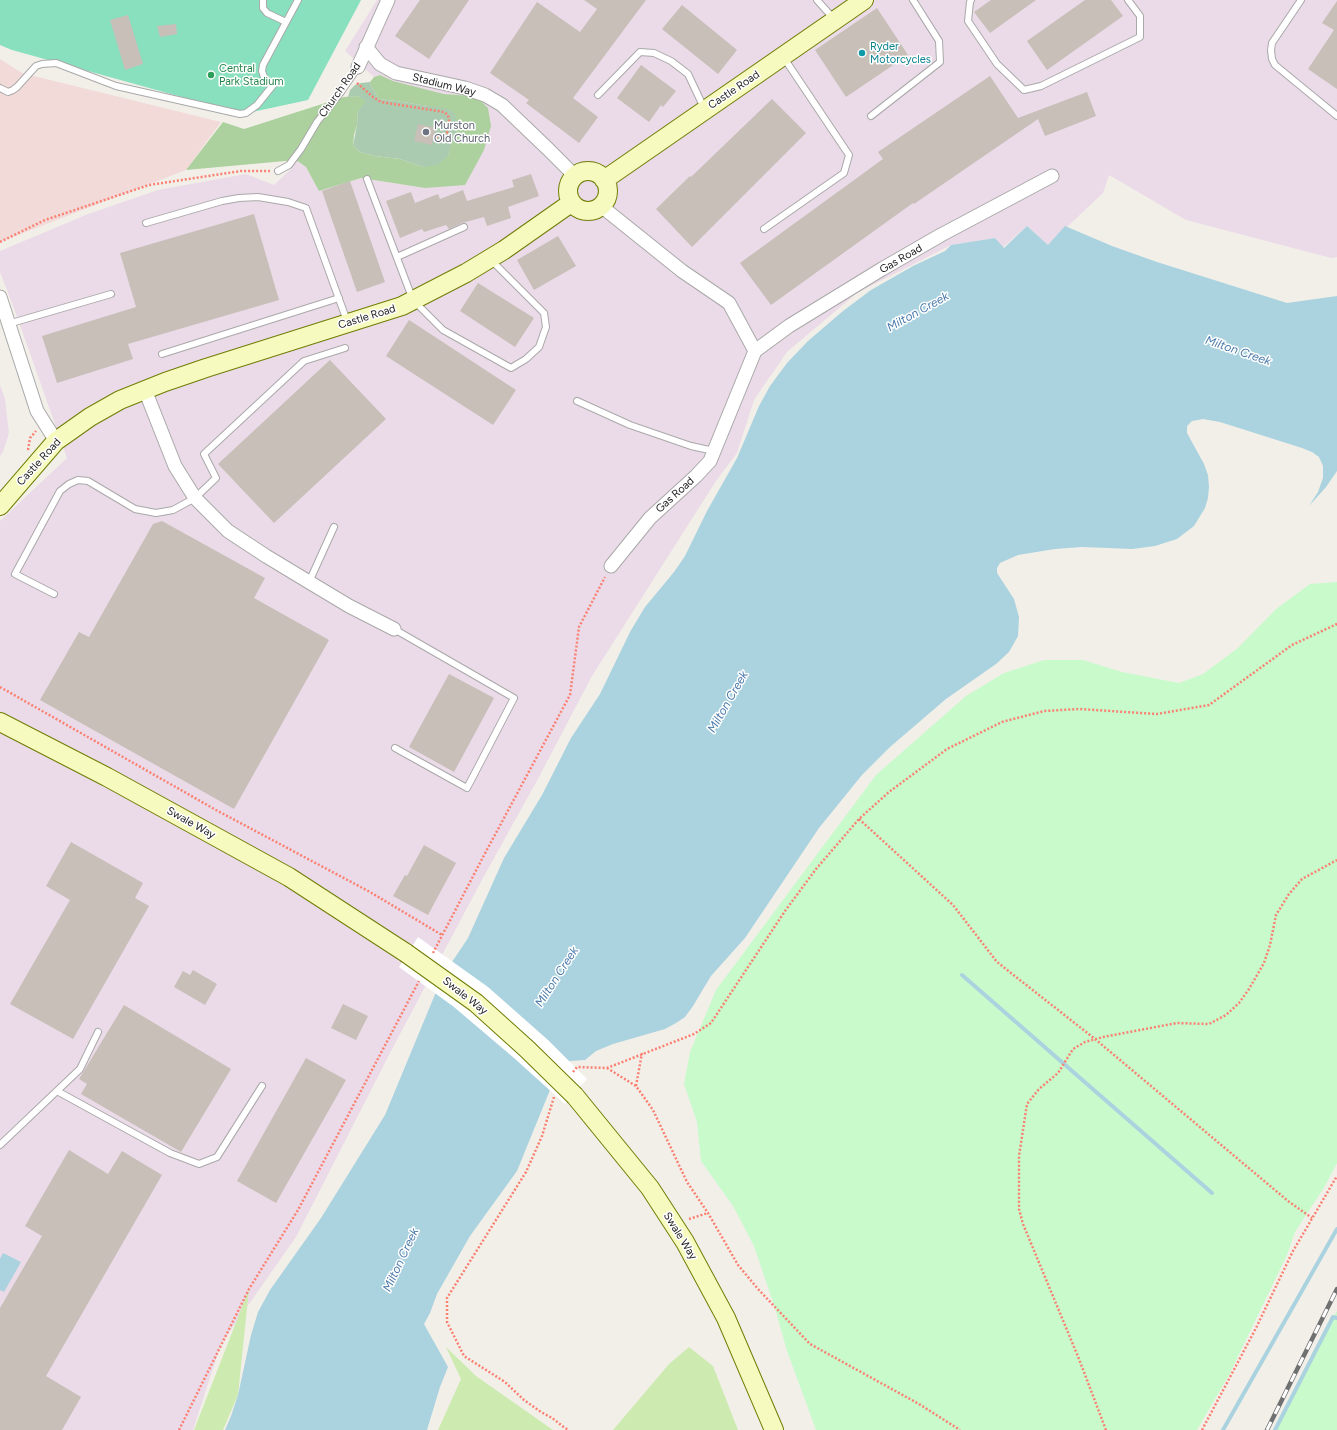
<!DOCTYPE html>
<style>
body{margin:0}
canvas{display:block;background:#f2efe9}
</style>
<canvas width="1337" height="1430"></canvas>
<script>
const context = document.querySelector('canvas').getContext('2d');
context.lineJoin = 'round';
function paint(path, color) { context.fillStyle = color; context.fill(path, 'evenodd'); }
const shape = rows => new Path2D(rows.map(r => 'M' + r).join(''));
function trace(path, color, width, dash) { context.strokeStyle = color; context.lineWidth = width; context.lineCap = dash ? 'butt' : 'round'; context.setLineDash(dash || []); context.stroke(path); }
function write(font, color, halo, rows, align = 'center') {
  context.font = font + ' Figtree,sans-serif'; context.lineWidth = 3; context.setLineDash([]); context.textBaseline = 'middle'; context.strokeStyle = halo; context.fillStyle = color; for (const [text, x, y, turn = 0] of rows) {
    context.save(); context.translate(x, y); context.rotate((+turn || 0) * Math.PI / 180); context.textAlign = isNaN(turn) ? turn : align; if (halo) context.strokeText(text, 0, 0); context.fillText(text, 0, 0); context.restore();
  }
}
paint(shape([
 [0,59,22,73,221,122,186,170,0,242]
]), '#f2dad9');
paint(shape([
 [377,0,1337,0,1337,257,1331,258,1186,220,1109,175,1103,193,1048,245,1027,226,1002,248,995,238,951,245,857,293,787,352,754,400,737,453,716,481,592,676,539,777,483,878,391,1051,296,1237,221,1344,193,1430,0,1430,0,521,67,458,15,311,0,272,0,251,88,214,158,190,246,174,274,185,289,171,296,160,306,167,319,190,361,178,425,188,473,96,444,94,393,81,380,75,374,77,345,51],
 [0,385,5,399,9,433,3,452,0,456]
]), '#ebdbe8');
paint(shape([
 [249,1289,238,1395,223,1430,194,1430],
 [446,1347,476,1376,553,1430,438,1430,461,1379],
 [689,1347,713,1366,738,1430,613,1430,669,1364]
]), '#cdebb0');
paint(shape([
 [380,75,393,81,444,94,473,96,481,101,488,108,491,126,484,150,465,185,425,188,361,178,319,191,306,167,296,160,186,170,223,122,244,129,344,97,357,96,367,101,358,111,357,125,354,135,353,146,360,152,375,156,400,159,423,167,448,155,457,125,428,106,396,101,379,99,371,86,370,82,374,77]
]), '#add19e');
paint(shape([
 [370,82,371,86,379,99,396,101,448,109,454,113,458,125,448,155,438,165,423,167,400,159,375,156,360,152,353,146,357,125,358,111,366,101,357,96,348,97,350,90,355,85,361,83]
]), '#aacbaf');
paint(shape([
 [1337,582,1337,1163,1325,1186,1295,1232,1287,1255,1229,1375,1197,1430,816,1430,787,1351,774,1305,754,1246,733,1206,701,1161,697,1122,684,1084,690,1052,716,990,876,775,966,696,1004,673,1044,660,1083,660,1122,672,1179,683,1203,674,1238,648,1276,609,1310,584],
 [1337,1311,1337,1430,1275,1430,1333,1317]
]), '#c8facc');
paint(shape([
 [0,0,361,0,308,100,243,114,12,50,0,45]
]), '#88e0be');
paint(shape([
 [1027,226,1048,245,1065,226,1112,246,1157,262,1287,303,1337,296,1337,471,1326,487,1309,506,1318,492,1323,478,1323,466,1319,457,1312,452,1302,448,1220,422,1203,419,1192,421,1187,426,1187,433,1204,464,1208,475,1209,487,1208,498,1205,508,1194,526,1177,539,1155,546,1132,549,1082,547,1055,549,1018,555,1000,563,997,568,997,573,1014,599,1019,617,1018,636,1009,652,996,664,946,699,890,747,862,775,819,828,745,938,711,976,693,1006,685,1017,676,1023,665,1029,613,1044,596,1051,585,1060,570,1061,550,1090,517,1171,470,1236,437,1294,430,1313,424,1324,448,1367,440,1387,427,1430,225,1430,231,1416,238,1395,251,1335,258,1312,270,1290,321,1218,385,1115,436,992,452,962,468,938,504,858,542,795,571,738,600,694,630,632,645,607,674,572,685,556,707,511,737,458,759,406,770,386,787,363,808,341,843,311,871,290,913,266,945,251,951,245,995,238,1004,248],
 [3,1253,21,1262,4,1292,0,1290,0,1259]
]), '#aad3df');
paint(shape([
 [418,937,488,987,548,1040,587,1079,565,1104,514,1058,454,1007,399,967]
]), '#fff');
trace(shape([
 [962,975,1212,1193],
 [1223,1430,1337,1229],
 [1275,1430,1333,1317,1337,1318]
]), '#aad3df', 4);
paint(shape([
 [420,0,469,0,429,59,395,36],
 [584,0,646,0,573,98,598,117,579,143,526,103,529,100,490,73,537,2,580,32,597,9],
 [991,0,1036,0,990,33,974,12],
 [1085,0,1111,0,1123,16,1047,70,1027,41],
 [1337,1,1337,89,1308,69,1334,30,1322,23],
 [682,5,737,50,718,74,662,29],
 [877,8,908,55,846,97,815,50],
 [128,15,143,64,125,70,110,20],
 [176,24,177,34,160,37,157,26],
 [641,65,676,91,663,107,661,105,649,122,617,98],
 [990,76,1018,118,1087,92,1096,116,1045,136,1038,119,914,204,913,203,771,305,740,263,883,159,878,152],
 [772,99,806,133,692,247,656,209,690,176,691,177],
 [418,124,436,128,432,145,414,141],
 [531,174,539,196,508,207,511,218,487,226,484,217,462,223,449,229,446,225,424,232,422,229,400,238,386,201,411,192,415,203,438,194,440,199,463,190,467,201,514,187,512,180],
 [350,181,385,282,357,292,322,191],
 [254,214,279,300,128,344,133,359,57,383,42,336,136,307,120,253],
 [558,236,576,266,534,290,517,260],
 [478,283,534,318,515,347,460,311],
 [409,320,516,390,493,425,386,356],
 [330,360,386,419,274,523,218,464],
 [162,521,265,578,254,598,329,640,234,809,40,700,79,632,89,637,153,524],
 [449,674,494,698,454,772,409,747],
 [71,842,143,883,135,898,149,906,73,1039,10,1004,70,900,46,886],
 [424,845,456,863,428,915,393,896,405,875,407,876],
 [193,970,217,984,205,1005,174,987,183,971,190,975],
 [343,1004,368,1016,356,1040,331,1028],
 [124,1005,231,1069,181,1152,81,1094,87,1084,79,1079],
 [306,1058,346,1080,276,1203,237,1181],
 [69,1150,108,1174,122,1151,162,1175,46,1376,81,1397,62,1430,0,1430,0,1308,42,1236,25,1226]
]), '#c7bfb8');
const lane = shape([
 [263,0,263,8,267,13,286,22],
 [817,0,834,19],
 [971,0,970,2,968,21,997,64,1024,90,1041,86,1140,37,1140,16,1128,0],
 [1301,0,1272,43,1271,50,1272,59,1275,65,1337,116],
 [0,88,8,92,13,90,17,87,36,66,42,64,56,63,116,86,240,114,246,113,257,105,274,84,267,81,264,77,262,71,263,65,298,0],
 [598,95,640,52,654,53,671,61,688,74,704,108],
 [871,116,940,62,939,41,913,0],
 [278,171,289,165,301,149,317,122,341,92,358,67],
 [367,179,413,300,443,330,511,368,526,359,539,347,546,327,544,313,491,260],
 [146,223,222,201,239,198,258,197,288,202,306,208,347,321],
 [764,229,844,173,849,155,784,58],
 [397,257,464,227],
 [8,324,111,294],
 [162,354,339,298],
 [577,401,630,425,691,446,714,451],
 [309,582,334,527],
 [54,594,15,574,60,491,69,484,78,480,88,481,135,509,156,513,173,510,195,498,216,478,204,454,304,361,345,348],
 [394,629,514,698,467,788,395,748],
 [57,1091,170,1153,199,1164,217,1157,262,1086],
 [0,1145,80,1069,98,1032]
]);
const street = shape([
 [366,47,380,64,396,73,465,88,485,95,502,105,548,149,574,175],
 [358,67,388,0],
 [601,206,682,271,729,303,755,351],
 [0,297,37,411,56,441],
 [145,390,175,466,195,498,228,531,266,556,309,582,349,606,394,629],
 [611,566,650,518,696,476,710,461,755,351,789,326,882,269,941,235,1052,176]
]);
const secondary = shape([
 '568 191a20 20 0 1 1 40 0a20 20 0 1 1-40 0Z',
 [604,180,864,0],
 [0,506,56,441,90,417,120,400,165,382,206,368,402,306,466,273,504,250,571,203],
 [0,722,107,777,289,877,406,953],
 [575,1096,650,1188,685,1242,726,1318,774,1430]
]);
trace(lane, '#a9a9a9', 8);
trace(street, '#a9a9a9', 15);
trace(secondary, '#707d05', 20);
trace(shape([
 [357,83,373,97,381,102,444,112,448,115,449,120,447,133,442,137,434,137],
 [0,242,45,220,149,185,241,171,270,171],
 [28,450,30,438,36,431],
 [0,687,216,810,370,892,442,935],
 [859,819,953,905,997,962,1095,1039,1288,1201,1312,1218],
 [433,953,482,859,570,695,579,627,605,577],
 [607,1068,636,1086,653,1110,687,1182,708,1213,738,1265,758,1289,810,1344,919,1404,960,1430],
 [573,1072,577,1067,607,1068,694,1034,711,1023,785,911,816,869,859,819,889,792,947,749,1002,722,1044,711,1079,709,1157,714,1209,705,1292,645,1337,624],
 [636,1086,642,1053],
 [554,1097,542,1136,526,1172,447,1298,447,1322,464,1356,505,1382,524,1400,541,1412,552,1418,565,1428,569,1430],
 [689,1219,708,1213],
 [179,1430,249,1289,298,1210,419,981],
 [1106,1430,1079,1359,1023,1224,1019,1209,1019,1156,1027,1104,1039,1089,1058,1073,1073,1049,1085,1042,1103,1037,1177,1023,1209,1024,1226,1015,1239,1003,1249,989,1264,963,1270,945,1276,915,1289,894,1302,879,1337,860],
 [1202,1430,1256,1328,1293,1251,1337,1176]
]), '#fa8072', 2.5, [2, 2]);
trace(lane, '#fff', 6);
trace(street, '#fff', 13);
trace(secondary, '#f7fabf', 18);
const rail = shape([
 [1267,1430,1337,1289]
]);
trace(rail, '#707070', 4.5);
trace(rail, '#fff', 3, [9]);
const secondaryBridge = shape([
 [406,953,476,1003,527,1049,575,1096]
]);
trace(secondaryBridge, '#707d05', 20, []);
trace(secondaryBridge, '#f7fabf', 18);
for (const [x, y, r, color] of [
 [862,53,4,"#0f9aa8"],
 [211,75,4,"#2e9e5b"],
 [426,132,4,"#6b7280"]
]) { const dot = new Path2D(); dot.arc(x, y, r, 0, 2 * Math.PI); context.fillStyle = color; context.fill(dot); trace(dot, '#fff', 1.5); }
write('11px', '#0d838f', '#fff', [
 ["Ryder",870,47],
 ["Motorcycles",870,60]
], 'left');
write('11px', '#27864d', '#fff', [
 ["Central",219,69],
 ["Park Stadium",219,82]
], 'left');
write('11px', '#222', '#fff', [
 ["Stadium Way",444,85,14],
 ["Church Road",340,90,-55],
 ["Castle Road",734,90,-34],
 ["Gas Road",901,259,-30],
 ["Castle Road",367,317,-17],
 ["Castle Road",39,462,-48],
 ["Gas Road",675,495,-42],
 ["Swale Way",191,823,29],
 ["Swale Way",465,996,38],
 ["Swale Way",680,1236,58]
]);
write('11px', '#5b616d', '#fff', [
 ["Murston",434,126],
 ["Old Church",434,139]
], 'left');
write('italic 12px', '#4a7aab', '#fff', [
 ["Milton Creek",918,312,-29],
 ["Milton Creek",1238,351,19],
 ["Milton Creek",728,702,-60],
 ["Milton Creek",557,977,-57],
 ["Milton Creek",401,1260,-65]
]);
</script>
